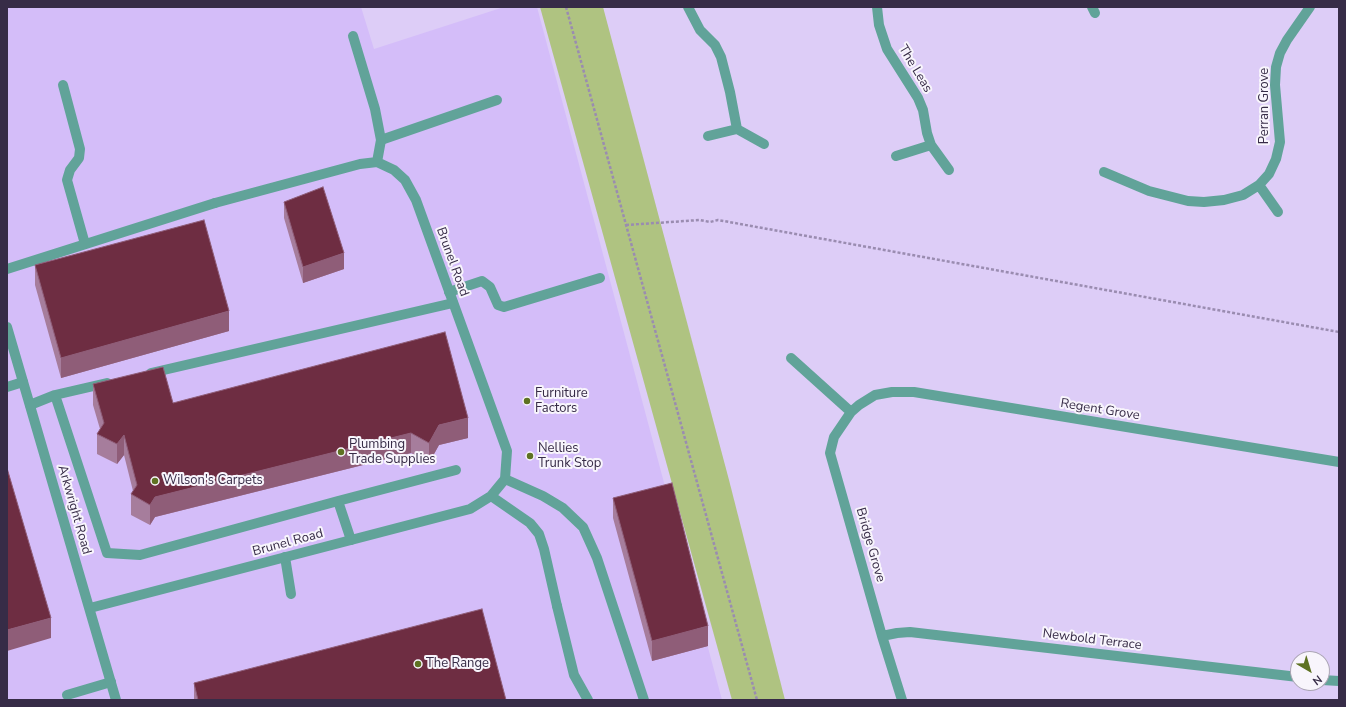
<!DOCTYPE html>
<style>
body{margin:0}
#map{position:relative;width:1346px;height:707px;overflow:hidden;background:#ddcdf7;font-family:"Nunito Sans",sans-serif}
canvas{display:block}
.frame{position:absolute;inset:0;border:8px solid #372c47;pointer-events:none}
.north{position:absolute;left:1290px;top:651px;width:40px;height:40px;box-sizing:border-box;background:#f8f5fc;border:1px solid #aba5b4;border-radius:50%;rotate:142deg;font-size:11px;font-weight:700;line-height:16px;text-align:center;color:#372c47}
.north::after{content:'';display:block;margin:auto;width:14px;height:18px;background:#5e7222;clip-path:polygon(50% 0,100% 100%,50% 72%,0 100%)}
</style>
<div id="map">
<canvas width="1346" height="707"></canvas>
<div class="frame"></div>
<div class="north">N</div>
</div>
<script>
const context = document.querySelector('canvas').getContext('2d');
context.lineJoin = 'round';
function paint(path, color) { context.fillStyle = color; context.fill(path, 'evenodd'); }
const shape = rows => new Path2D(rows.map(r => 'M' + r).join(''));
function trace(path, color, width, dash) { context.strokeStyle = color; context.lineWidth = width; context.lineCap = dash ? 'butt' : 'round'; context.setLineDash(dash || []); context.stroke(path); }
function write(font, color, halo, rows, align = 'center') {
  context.font = font + ' "Nunito Sans",sans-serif'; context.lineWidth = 4; context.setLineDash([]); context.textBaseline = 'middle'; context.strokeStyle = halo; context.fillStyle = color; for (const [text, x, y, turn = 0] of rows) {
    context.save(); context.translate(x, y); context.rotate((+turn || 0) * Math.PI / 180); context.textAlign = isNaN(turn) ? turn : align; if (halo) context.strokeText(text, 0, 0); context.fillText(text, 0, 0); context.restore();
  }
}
paint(shape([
 [7,7,361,7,374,49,504,7,537,7,722,700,7,700]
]), '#d4bdf9');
paint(shape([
 [540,7,603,7,729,480,785,700,732,700]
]), '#afc381');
trace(shape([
 [566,7,757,700],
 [626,225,700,220,710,222,718,220,1339,332]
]), '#9a8cb0', 2.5, [3, 2]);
trace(shape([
 [63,85,80,149,79,158,70,170,67,180,85,244],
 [381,140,497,100],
 [7,269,215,203],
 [449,292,482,281,490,287,498,305,504,307,600,278],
 [151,373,453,303],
 [107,383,55,395,107,553,140,555,338,501,351,540],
 [7,387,23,382],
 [30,405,55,395],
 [505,479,543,496,563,508,583,527,597,558,644,700],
 [338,501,456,470],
 [285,557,291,594],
 [557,606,574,675,588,700],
 [67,695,111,682]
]), '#61a399', 10);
trace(shape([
 [688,7,700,30,715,45,721,57,730,92,737,129],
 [877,7,879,25,887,49,918,98,923,110,927,133,931,145,949,170],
 [1092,7,1095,13],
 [353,36,375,109,381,140,377,162],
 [708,136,737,129,764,144],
 [896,156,931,145],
 [1104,172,1149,191,1188,201,1204,202,1224,200,1243,195,1259,185,1269,174,1276,159,1280,142,1275,85,1276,67,1280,53,1287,40,1310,7],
 [1259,185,1278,212],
 [7,327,116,700],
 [791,358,851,412],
 [491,496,530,523,539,534,544,549,557,606],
 [90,608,470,509,491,496,505,479,507,451,416,200,405,180,394,170,377,162,360,164,215,203],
 [882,636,897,633,910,632,1298,677],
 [1322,680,1339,681],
 [902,700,882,636,830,453,834,437,851,412,859,405,875,395,892,392,914,392,1339,462]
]), '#61a399', 10);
paint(shape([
 [284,202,344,269,303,283,284,218],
 [35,265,229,331,61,378,35,285],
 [93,384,173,403,468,438,439,445,429,463,411,453,155,517,150,525,131,515,131,494,133,491,124,455,117,464,97,454,97,434,100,429,93,405],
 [613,498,708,646,652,661,613,518],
 [194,683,506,700,194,700]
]), '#a67d9c');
paint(shape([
 [344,253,344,269,303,283,303,267],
 [229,311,229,331,61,378,61,358],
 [468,418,468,438,439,445,429,463,429,443,439,425],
 [411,433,411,453,155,517,150,525,150,505,155,497],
 [124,435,124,455,117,464,117,444],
 [51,618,51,638,7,651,7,630],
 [708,626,708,646,652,661,652,641]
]), '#8f5d78');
const building = shape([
 [323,187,344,253,303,267,284,202,323,187],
 [204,220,229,311,61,358,35,265,204,220],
 [445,332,468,418,439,425,429,443,411,433,155,497,150,505,131,494,137,485,124,435,117,444,97,434,104,423,93,384,163,367,173,403,445,332],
 [7,468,51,618,7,630,7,468],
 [672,483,708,626,652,641,613,498,672,483],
 [482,609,506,700,198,700,194,683,482,609]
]);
paint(building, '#6e2d42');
trace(building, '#8f5d78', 1);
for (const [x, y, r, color] of [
 [527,401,4,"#5e7222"],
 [341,452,4,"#5e7222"],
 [530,456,4,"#5e7222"],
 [155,481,4,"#5e7222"],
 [418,664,4,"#5e7222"]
]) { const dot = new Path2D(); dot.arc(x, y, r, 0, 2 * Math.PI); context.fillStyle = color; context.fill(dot); trace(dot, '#f8f5fc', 1.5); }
write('13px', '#372c47', '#f8f5fc', [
 ["The Leas",915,69,59],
 ["Perran Grove",1265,106,-90],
 ["Brunel Road",452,262,70],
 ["Regent Grove",1100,410,9],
 ["Arkwright Road",74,510,74],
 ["Brunel Road",288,543,-15],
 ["Bridge Grove",870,545,74],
 ["Newbold Terrace",1092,640,7]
]);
write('13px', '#372c47', '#f8f5fc', [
 ["Furniture",535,394],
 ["Factors",535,409],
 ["Plumbing",349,445],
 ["Trade Supplies",349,460],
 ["Nellies",538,449],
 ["Trunk Stop",538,464],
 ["Wilson's Carpets",163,481],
 ["The Range",426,664]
], 'left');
</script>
